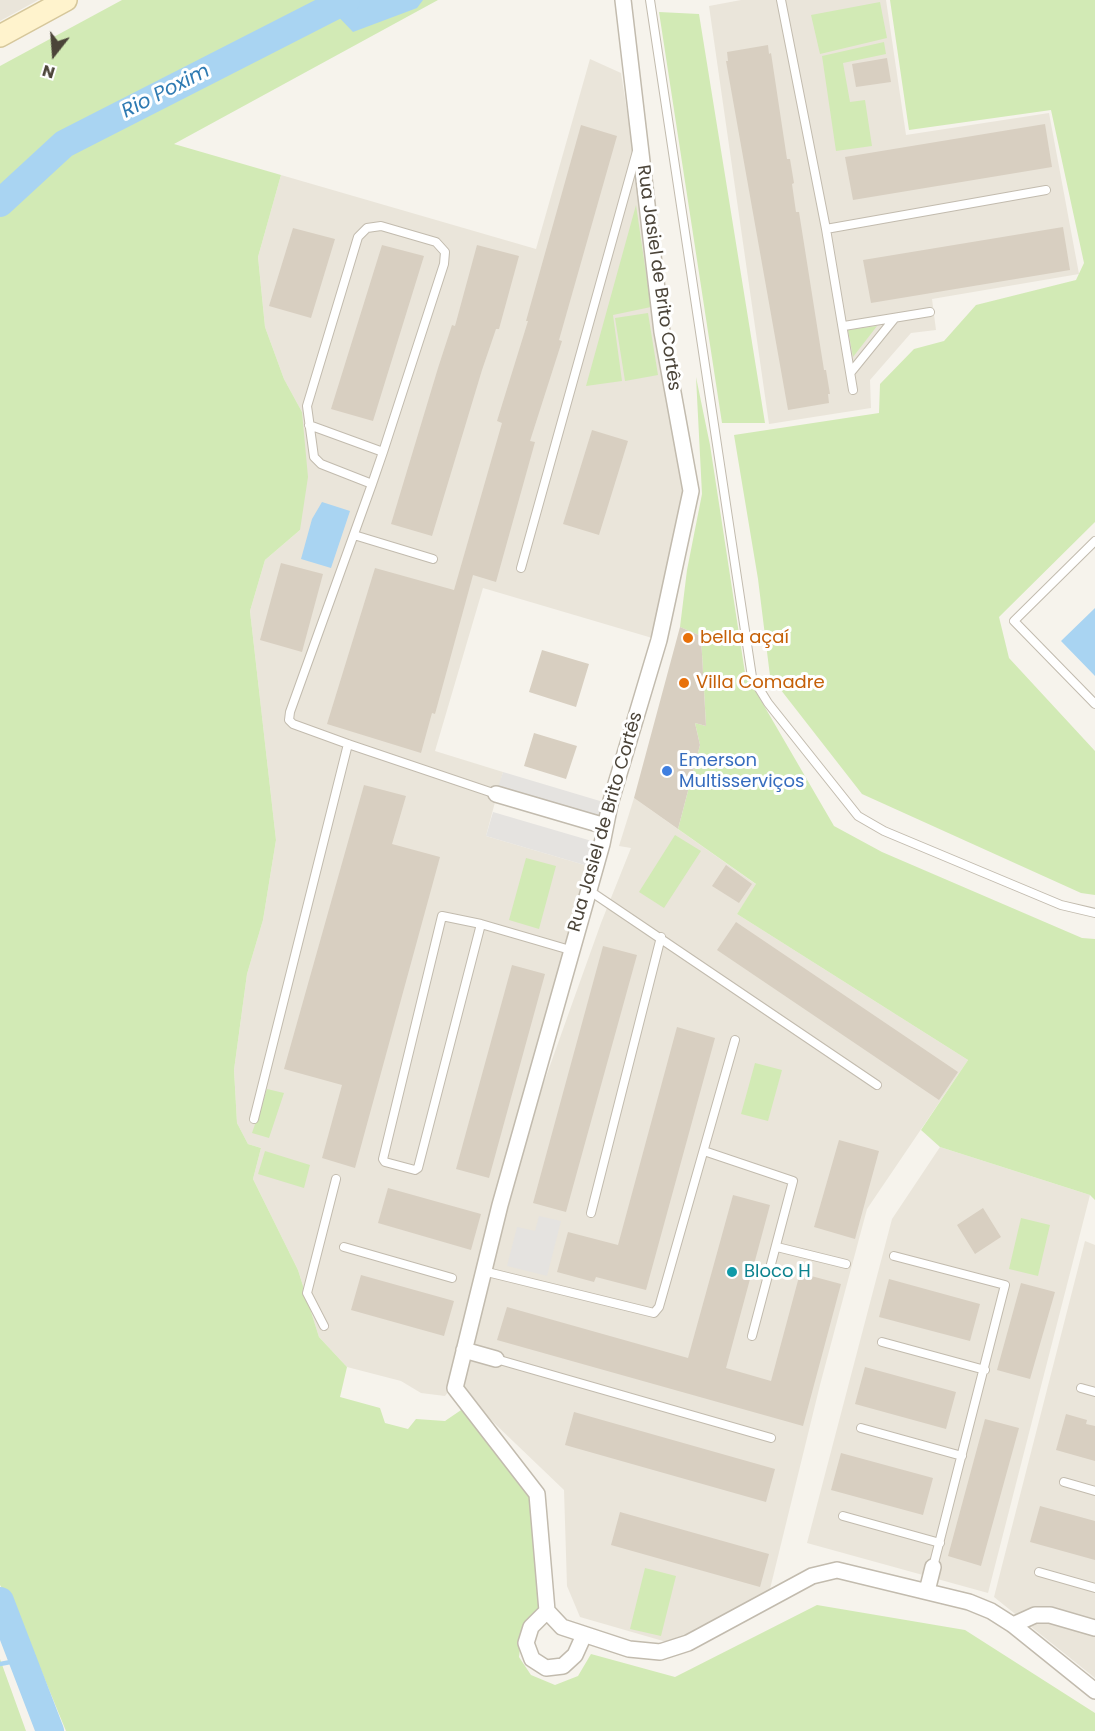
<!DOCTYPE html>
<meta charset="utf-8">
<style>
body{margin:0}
#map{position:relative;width:1095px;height:1731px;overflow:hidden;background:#f6f3ec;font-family:Poppins,sans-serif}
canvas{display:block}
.north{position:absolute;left:24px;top:24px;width:60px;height:60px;-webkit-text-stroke:4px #fff;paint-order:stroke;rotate:197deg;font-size:16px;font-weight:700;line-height:24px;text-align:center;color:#4b4439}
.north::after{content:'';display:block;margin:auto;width:21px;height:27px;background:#4b4439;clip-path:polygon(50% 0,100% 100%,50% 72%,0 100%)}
</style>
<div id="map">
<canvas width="1095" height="1731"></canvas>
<div class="north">N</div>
</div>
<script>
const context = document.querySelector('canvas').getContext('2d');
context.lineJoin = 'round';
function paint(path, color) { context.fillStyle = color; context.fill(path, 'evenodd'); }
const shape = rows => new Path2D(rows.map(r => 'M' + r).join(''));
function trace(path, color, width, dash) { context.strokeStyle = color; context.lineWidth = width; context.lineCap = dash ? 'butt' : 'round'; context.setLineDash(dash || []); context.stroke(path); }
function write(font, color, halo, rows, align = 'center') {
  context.font = font + ' Poppins,sans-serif'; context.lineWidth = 6; context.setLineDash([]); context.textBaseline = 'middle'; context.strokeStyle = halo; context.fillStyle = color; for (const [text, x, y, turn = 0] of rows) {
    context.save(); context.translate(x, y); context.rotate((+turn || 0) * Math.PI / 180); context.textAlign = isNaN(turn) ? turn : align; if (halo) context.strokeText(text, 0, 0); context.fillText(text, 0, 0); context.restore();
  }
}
paint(shape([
 [0,0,38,0,0,21],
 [741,0,886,0,906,135,1049,113,1079,274,932,299,936,330,911,333,870,380,871,408,769,424,709,6],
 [590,59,621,73,686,488,659,640,483,588,435,751,503,772,486,836,595,868,504,1194,601,923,631,848,619,846,634,798,757,885,737,914,968,1060,867,1209,820,1385,769,1593,670,1643,580,1617,567,1586,564,1490,468,1398,456,1382,445,1396,421,1393,401,1381,347,1367,319,1337,298,1270,253,1179,261,1148,248,1144,237,1123,234,1070,247,974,263,920,276,840,250,611,265,560,300,530,302,412,284,379,265,327,258,257,281,175,536,249],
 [940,1147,1090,1195,988,1593,807,1543,892,1219],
 [1085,1241,1095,1245,1095,1678,994,1597]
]), '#eae5da');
paint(shape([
 [122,0,438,0,174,144,281,175,258,257,265,327,284,379,302,412,308,477,300,530,265,560,250,611,276,840,263,920,247,974,234,1070,237,1123,248,1144,261,1148,253,1179,298,1270,319,1337,347,1367,340,1397,380,1408,385,1423,408,1429,416,1419,445,1421,467,1406,539,1506,540,1613,522,1632,519,1657,531,1675,555,1685,578,1676,591,1654,675,1677,817,1605,965,1630,1095,1713,1095,1731,66,1731,25,1631,0,1585,0,66],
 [890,0,1095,0,1095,522,999,617,1009,658,1095,751,1095,895,1081,893,862,794,770,676,758,579,734,435,879,413,880,384,914,349,944,341,976,305,1076,280,1084,263,1051,110,909,130],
 [880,2,887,38,820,54,811,15],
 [659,12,699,14,765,423,722,423],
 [884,42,886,54,843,63,850,102,865,100,872,146,836,151,822,56],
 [636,205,651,307,613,315,622,381,586,386],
 [648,313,658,375,625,381,615,318],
 [877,326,853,357,848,330],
 [696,377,710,445,745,673,834,826,882,852,1082,938,1095,939,1095,1200,1090,1195,940,1147,921,1130,968,1060,737,914,756,884,678,829,700,745,695,723,706,726,701,636,680,627,687,570,702,494],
 [675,835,701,851,664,908,639,892],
 [526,858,556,866,539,929,509,920],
 [755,1063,782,1070,768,1121,741,1114],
 [267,1089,284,1093,269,1138,252,1133],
 [265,1151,310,1165,304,1188,258,1174],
 [1021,1218,1050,1225,1038,1276,1009,1269],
 [645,1568,676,1576,661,1636,630,1629],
 [0,1659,26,1731,0,1731]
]), '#d2eab5');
paint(shape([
 [503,772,610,804,605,826,496,794],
 [493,812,602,844,595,868,486,836],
 [539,1216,561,1221,547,1276,507,1266,517,1227,535,1231]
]), '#e5e3e0');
paint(shape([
 [336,0,423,0,417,8,353,32,331,9],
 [322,502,350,511,331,568,301,559,312,519],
 [1095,608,1095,676,1061,641]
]), '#a9d4f2');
trace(shape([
 [0,1664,21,1660]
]), '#a9d4f2', 4.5);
trace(shape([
 [0,203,64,144,346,0],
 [0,1601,50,1731]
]), '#a9d4f2', 28);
paint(shape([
 [768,45,769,54,771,53,787,159,790,159,794,183,792,184,796,212,799,212,824,370,826,370,830,394,828,394,829,403,788,410,726,61,728,61,727,52],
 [887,58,891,82,856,87,852,64],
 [1045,124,1052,167,853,200,845,157],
 [581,125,617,136,559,340,562,341,530,441,535,442,496,582,473,575,435,714,432,713,421,753,327,724,375,568,454,590,502,423,497,421,528,321,526,321],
 [1063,227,1070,270,871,303,863,260],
 [293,228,335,239,311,318,269,306],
 [382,245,424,256,373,421,331,409],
 [477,245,519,256,499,329,496,329,482,370,432,536,391,524,438,368,452,325,455,326],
 [592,430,628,441,599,535,563,524],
 [281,563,323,574,302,652,260,640],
 [680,627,701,636,706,726,695,723,700,745,678,829,634,798],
 [542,650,589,664,576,707,529,692],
 [534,733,577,746,566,779,524,766],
 [364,785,406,796,392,844,440,857,355,1168,322,1158,342,1085,284,1069],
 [726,865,752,884,739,903,712,886],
 [736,922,958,1072,939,1100,717,950],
 [603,946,637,955,566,1212,533,1203],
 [512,965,545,974,489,1178,456,1169],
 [677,1027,715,1038,646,1290,596,1277,594,1282,557,1272,568,1232,618,1245],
 [839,1140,879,1151,855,1239,814,1227],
 [388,1188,481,1214,471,1250,378,1223],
 [733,1195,770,1205,726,1368,771,1381,800,1273,841,1284,803,1426,497,1340,507,1307,688,1358],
 [983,1208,1001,1237,975,1254,957,1225],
 [361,1275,454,1301,444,1336,351,1310],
 [889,1279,980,1304,970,1341,879,1317],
 [1021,1283,1055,1292,1030,1379,997,1370],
 [865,1367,956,1392,946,1429,855,1404],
 [574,1412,775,1469,766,1502,565,1445],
 [1066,1414,1087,1420,1086,1424,1095,1426,1095,1461,1056,1450],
 [985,1419,1019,1428,981,1566,948,1556],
 [841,1453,933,1478,923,1515,831,1490],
 [1040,1506,1095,1521,1095,1560,1030,1542],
 [620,1512,769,1554,760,1587,611,1545]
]), '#d8cfc1');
const lane = shape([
 [650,0,752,677,768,703,858,816,884,831,1061,905,1095,913],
 [781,0,826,229,853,390],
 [826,229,1046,190],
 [844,326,930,312],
 [851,372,894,319],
 [309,425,383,452],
 [372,484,321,464,314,457,307,406,358,237,367,228,381,226,436,242,445,252,444,264,383,452,372,484,290,712,289,720,293,724,348,744,496,794],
 [354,535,433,559],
 [1095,541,1014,621,1095,704],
 [521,568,637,151],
 [587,889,877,1085],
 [481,924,418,1168,415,1170,385,1162,383,1159,442,916,481,924,570,950],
 [254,1119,348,744],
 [704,1151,793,1181,752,1336],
 [591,1213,661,937],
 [344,1247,452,1278],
 [777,1247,846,1264],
 [894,1256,1005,1285,933,1567],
 [483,1271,654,1313,659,1307,735,1040],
 [324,1326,307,1293,336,1179],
 [882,1342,985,1370],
 [496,1359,771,1438],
 [1081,1388,1095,1392],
 [861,1428,962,1456],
 [1064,1482,1095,1491],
 [843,1516,940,1543],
 [1039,1572,1095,1588]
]);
const street = shape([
 [623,0,662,332,691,491,659,640,610,804,602,844,500,1205,455,1388,537,1494,547,1611,562,1627,629,1649,660,1652,688,1643,812,1576,837,1570,969,1602,991,1611,1013,1625,1095,1691],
 [496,794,605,826],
 [464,1350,496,1359],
 [927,1591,933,1567],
 [547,1611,531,1627,526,1643,532,1659,546,1668,563,1666,575,1655,584,1635],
 [1013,1625,1035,1615,1050,1615,1095,1628]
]);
const secondary = shape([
 [0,36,66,0]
]);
trace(lane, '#c2bbae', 10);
trace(street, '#c2bbae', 18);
trace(secondary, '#d6c79b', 24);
trace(lane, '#fff', 8);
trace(street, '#fff', 15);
trace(secondary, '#fff3cd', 21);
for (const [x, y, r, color] of [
 [688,638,6,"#e8710a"],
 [684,683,6,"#e8710a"],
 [667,771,6,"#3f7fe0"],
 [732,1272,6,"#0f9aa8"]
]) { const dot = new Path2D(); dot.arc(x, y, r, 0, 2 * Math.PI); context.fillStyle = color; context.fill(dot); trace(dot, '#fff', 2); }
write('18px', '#4b4439', '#fff', [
 ["Rua Jasiel de Brito Cortês",658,278,82],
 ["Rua Jasiel de Brito Cortês",606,822,-74]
]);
write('18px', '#c56008', '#fff', [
 ["bella açaí",700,638],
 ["Villa Comadre",696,683]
], 'left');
write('18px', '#366cbe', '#fff', [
 ["Emerson",679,761],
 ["Multisserviços",679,782]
], 'left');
write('18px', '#0d838f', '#fff', [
 ["Bloco H",744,1272]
], 'left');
write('italic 20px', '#2e7ab2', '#fff', [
 ["Rio Poxim",166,92,-27]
]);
</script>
